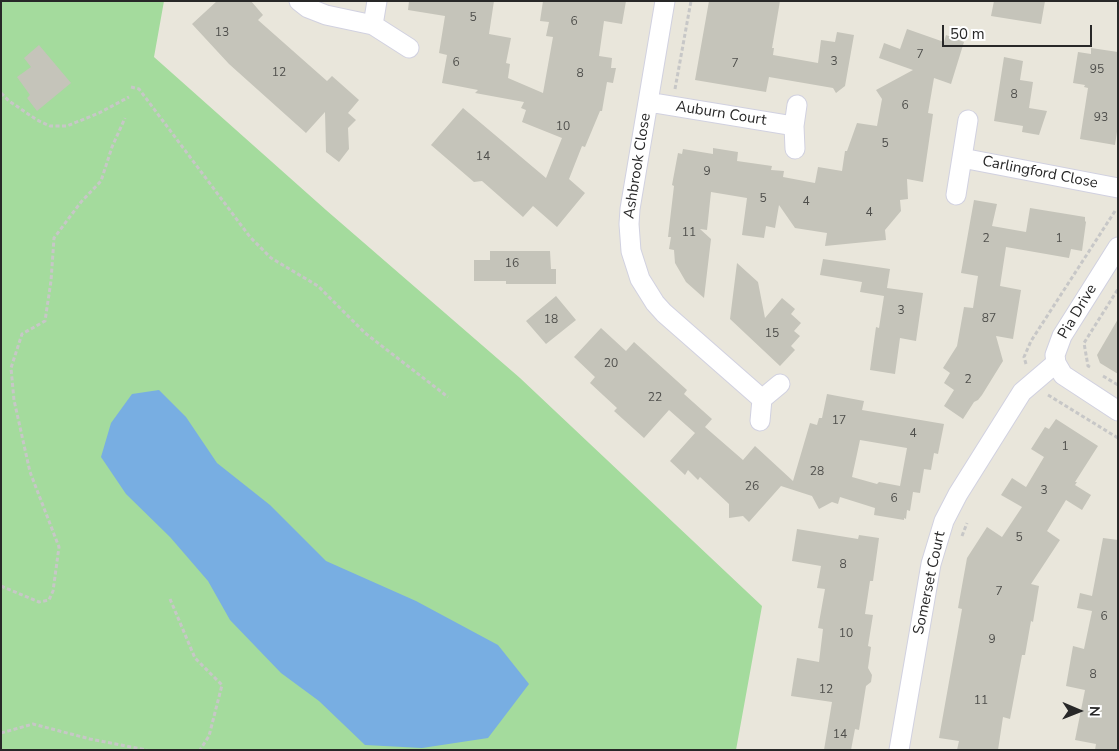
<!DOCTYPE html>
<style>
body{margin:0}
#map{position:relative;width:1119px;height:751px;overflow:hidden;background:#e9e6db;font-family:"Nunito Sans",sans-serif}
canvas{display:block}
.frame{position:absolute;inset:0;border:2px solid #282828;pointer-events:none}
.north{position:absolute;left:1054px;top:686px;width:50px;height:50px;-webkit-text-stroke:4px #fff;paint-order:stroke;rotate:91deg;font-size:14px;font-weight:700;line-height:20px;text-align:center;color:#282828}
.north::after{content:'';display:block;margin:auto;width:18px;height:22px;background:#282828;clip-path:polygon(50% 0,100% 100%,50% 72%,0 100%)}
.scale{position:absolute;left:942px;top:25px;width:150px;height:22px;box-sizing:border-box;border:2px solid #282828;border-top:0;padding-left:6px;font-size:15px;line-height:18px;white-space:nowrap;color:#282828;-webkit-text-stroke:4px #fff;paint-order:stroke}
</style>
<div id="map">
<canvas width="1119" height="751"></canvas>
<div class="frame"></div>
<div class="north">N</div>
<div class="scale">50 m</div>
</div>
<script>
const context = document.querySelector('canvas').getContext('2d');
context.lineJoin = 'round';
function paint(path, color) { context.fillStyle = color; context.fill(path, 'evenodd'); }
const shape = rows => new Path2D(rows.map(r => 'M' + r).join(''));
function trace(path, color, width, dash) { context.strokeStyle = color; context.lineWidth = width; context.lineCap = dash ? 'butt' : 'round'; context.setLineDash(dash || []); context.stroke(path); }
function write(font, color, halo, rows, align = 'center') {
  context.font = font + ' "Nunito Sans",sans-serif'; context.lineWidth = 4; context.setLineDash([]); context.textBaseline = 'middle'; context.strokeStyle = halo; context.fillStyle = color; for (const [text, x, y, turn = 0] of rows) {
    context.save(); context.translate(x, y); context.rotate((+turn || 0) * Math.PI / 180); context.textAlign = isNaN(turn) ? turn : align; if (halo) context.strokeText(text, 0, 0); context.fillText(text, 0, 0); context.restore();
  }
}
paint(shape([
 [1,1,164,1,154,57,326,210,520,378,762,606,736,750,1,750]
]), '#a4db9d');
paint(shape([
 [159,390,186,417,217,463,270,505,326,561,416,601,498,645,529,684,488,738,422,748,365,745,319,701,281,673,230,620,208,581,170,537,126,494,101,457,111,423,132,394]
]), '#78aee2');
paint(shape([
 [217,1,251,1,263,15,258,20,327,81,332,76,359,100,348,113,356,120,348,128,349,149,339,162,326,152,325,112,306,133,229,64,192,24],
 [409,1,494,1,489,34,511,38,506,63,510,64,508,78,543,93,553,37,546,36,549,22,540,21,543,1,626,1,622,24,604,21,599,56,612,58,611,68,616,68,613,83,607,82,602,111,600,111,585,147,582,146,569,179,585,193,557,227,533,206,523,217,482,181,474,182,431,145,463,108,546,178,562,138,522,122,526,110,521,108,524,102,475,93,478,90,442,83,447,55,439,53,445,16,408,10],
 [709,1,780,1,772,48,774,48,773,55,818,63,821,40,835,42,837,32,854,35,845,86,836,93,833,88,769,77,766,92,695,80],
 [994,1,1045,1,1041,24,991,16],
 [907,29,944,42,946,35,964,42,951,84,934,78,928,113,933,114,923,182,907,179,908,199,900,200,901,211,885,230,886,240,825,246,827,233,795,228,779,205,775,228,766,226,764,238,742,235,747,198,711,192,707,230,700,229,711,239,704,298,686,282,675,263,674,250,669,249,671,237,668,237,674,186,672,185,678,153,682,154,683,149,713,154,713,148,738,152,737,161,772,166,771,170,784,171,783,177,815,183,818,167,842,171,845,151,847,151,857,123,877,126,882,99,876,90,913,70,879,58,884,43,900,49],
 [39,45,71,83,37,111,27,98,30,95,17,77,31,67,24,58],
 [1091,48,1118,52,1118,125,1115,145,1080,139,1088,88,1084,87,1085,85,1073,83,1078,52,1091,54],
 [1004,57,1023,61,1020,80,1033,82,1029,108,1047,111,1039,135,1022,132,1023,126,994,121],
 [974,200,997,204,992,226,1026,232,1030,208,1085,217,1085,221,1086,222,1082,251,1071,249,1069,258,1006,247,1000,286,1021,290,1013,339,996,336,1003,361,982,395,978,400,974,402,963,419,944,406,954,390,944,383,950,373,943,368,957,346,964,307,973,308,978,276,961,273],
 [490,251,550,251,551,269,556,269,556,284,506,284,506,281,474,281,474,260,490,260],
 [823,259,890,269,887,288,923,293,916,341,900,338,895,374,870,370,876,327,879,328,884,296,860,292,862,282,820,275],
 [737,263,758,282,765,318,782,298,795,309,791,314,801,323,794,331,800,336,791,346,795,350,780,366,730,319],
 [556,296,576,320,546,344,526,321],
 [1118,319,1118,374,1100,363,1097,355],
 [601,328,626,351,634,342,687,390,684,394,712,419,705,427,743,460,755,446,793,481,810,423,817,425,819,418,822,418,827,394,864,401,862,410,944,424,938,454,934,453,931,470,924,469,920,493,913,492,910,511,907,510,906,519,904,518,904,520,874,515,875,508,840,497,838,504,832,502,819,509,812,496,781,486,749,522,743,516,729,518,729,504,700,477,698,480,688,470,685,475,670,461,695,433,669,410,644,438,614,411,617,408,590,383,595,377,574,357],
 [860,440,907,448,900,486,879,482,877,484,852,477],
 [1056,419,1098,446,1075,482,1077,482,1075,485,1091,495,1082,510,1066,500,1047,531,1060,540,1031,584,1039,586,1033,622,1031,621,1025,655,1022,655,1010,719,1003,717,998,750,957,750,959,741,939,738,962,609,958,608,967,558,987,527,1002,537,1022,507,1001,495,1012,478,1026,487,1044,457,1031,449,1045,427,1049,429],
 [797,529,858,539,859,535,879,538,873,581,870,581,865,614,873,615,868,646,871,647,868,668,872,675,871,682,866,686,859,730,855,729,851,750,824,750,832,702,791,696,797,658,819,662,823,629,818,628,825,589,817,588,821,566,792,561],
 [1103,538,1118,540,1118,750,1095,750,1096,744,1075,740,1085,690,1066,686,1073,646,1084,649,1092,611,1077,608,1080,593,1092,596]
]), '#c5c4ba');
const street = shape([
 [299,1,308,8,326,15,373,25,409,48],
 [665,1,630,209,629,224,631,251,640,279,655,303,664,313,762,399,760,421],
 [373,25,377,1],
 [648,102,794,126],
 [795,149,794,126,797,105],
 [962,158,1118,188],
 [956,195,968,120],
 [1118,247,1062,336,1055,355,1056,363,1063,375,1118,411],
 [762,399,780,384],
 [899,750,931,564,944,521,958,494,1022,392,1056,363]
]);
trace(street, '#d1d1e0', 21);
trace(shape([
 [131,87,139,89,250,237,271,258,318,286,365,333,448,397],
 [675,89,691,1],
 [1,93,9,101,37,120,50,126,67,126,99,113,129,97],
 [1026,364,1024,357,1031,341,1115,211],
 [1090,367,1088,366,1084,343,1118,289],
 [1103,376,1118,385],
 [1048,395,1118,438],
 [962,536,967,523],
 [1,586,39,602,49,600,53,591,59,547,30,472,14,400,11,368,22,334,45,321,51,281,54,238,81,202,101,181,112,147,125,118],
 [170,599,195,658,222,685,209,736,200,750],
 [1,733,33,724,90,739,147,750]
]), '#c7c7c7', 3, [4, 2.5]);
trace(street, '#fff', 19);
write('12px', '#4f4f4c', null, [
 ["5",473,18],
 ["6",574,22],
 ["13",222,33],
 ["7",920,55],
 ["3",834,62],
 ["6",456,63],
 ["7",735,64],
 ["95",1097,70],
 ["12",279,73],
 ["8",580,74],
 ["8",1014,95],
 ["6",905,106],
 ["93",1101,118],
 ["10",563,127],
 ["5",885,144],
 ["14",483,157],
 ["9",707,172],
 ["5",763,199],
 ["4",806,202],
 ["4",869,213],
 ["11",689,233],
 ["2",986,239],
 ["1",1059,239],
 ["16",512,264],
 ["3",901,311],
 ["87",989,319],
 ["18",551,320],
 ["15",772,334],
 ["20",611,364],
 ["2",968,380],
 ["22",655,398],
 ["17",839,421],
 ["4",913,434],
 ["1",1065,447],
 ["28",817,472],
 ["26",752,487],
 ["3",1044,491],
 ["6",894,499],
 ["5",1019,538],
 ["8",843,565],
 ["7",999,592],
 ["6",1104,617],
 ["10",846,634],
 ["9",992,640],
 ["8",1093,675],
 ["12",826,690],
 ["11",981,701],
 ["14",840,735]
]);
write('15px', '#282828', '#fff', [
 ["Auburn Court",721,114,9],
 ["Ashbrook Close",638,166,-81],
 ["Carlingford Close",1040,173,11],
 ["Pia Drive",1078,312,-59],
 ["Somerset Court",930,583,-78]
]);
</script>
